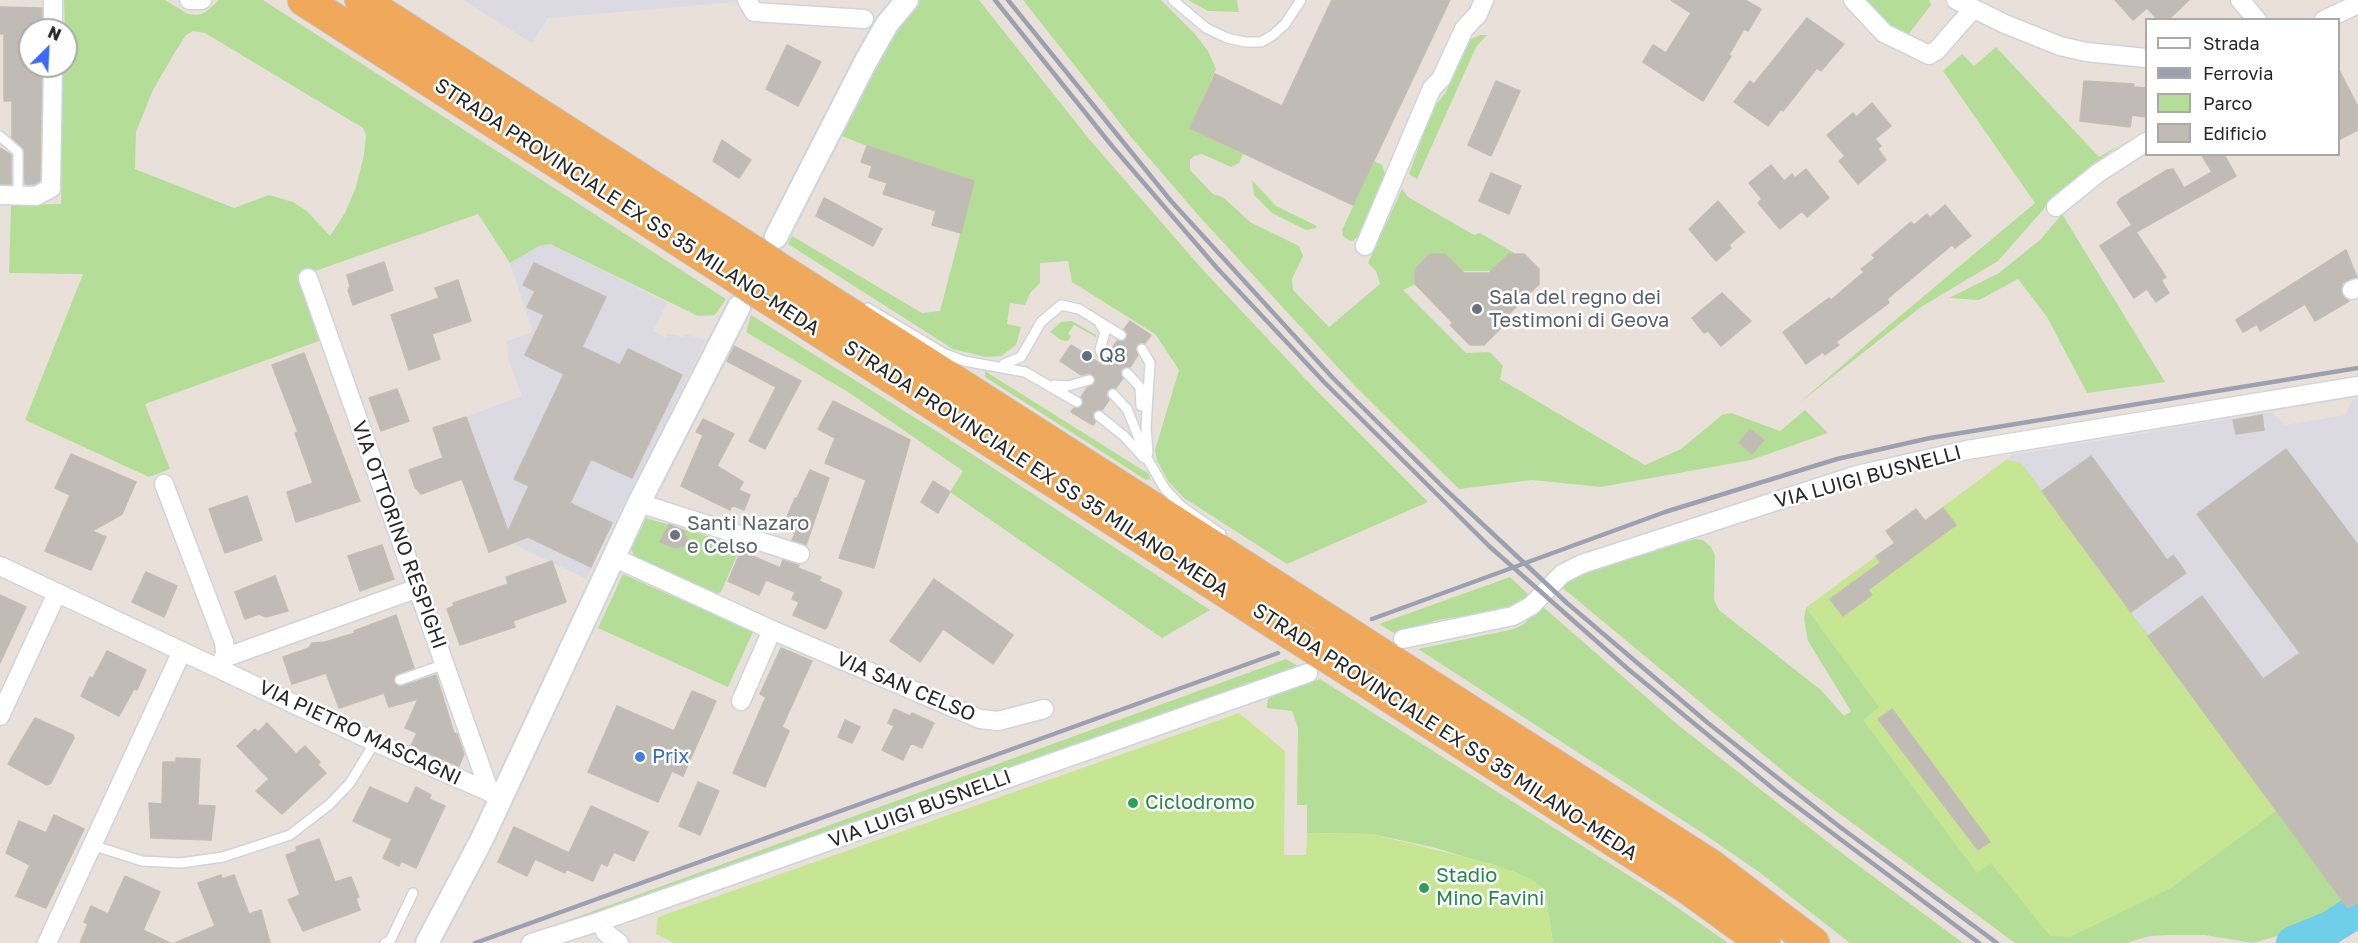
<!DOCTYPE html>
<style>
body{margin:0}
#map{position:relative;width:2358px;height:943px;overflow:hidden;background:#e9e1d9;font-family:"Golos Text",sans-serif}
canvas{display:block}
.legend{position:absolute;left:2145px;top:18px;width:195px;height:138px;box-sizing:border-box;background:#fff;border:2px solid #a9a9a9;margin:0;padding:8px 10px;list-style:none;font-size:18px;color:#272727}
.legend li{display:flex;align-items:center;gap:12px;height:30px}
.legend b{width:30px;border:2px solid #a9a9a9}
.north{position:absolute;left:18px;top:18px;width:60px;height:60px;box-sizing:border-box;background:#fff;border:2px solid #a9a9a9;border-radius:50%;rotate:24deg;font-size:16px;font-weight:700;line-height:24px;text-align:center;color:#272727}
.north::after{content:'';display:block;margin:auto;width:21px;height:27px;background:#3e6af1;clip-path:polygon(50% 0,100% 100%,50% 72%,0 100%)}
</style>
<div id="map">
<canvas width="2358" height="943"></canvas>
<ul class="legend">
<li><b style="height:8px;background:#fff"></b>Strada</li>
<li><b style="height:8px;background:#9ca1b1"></b>Ferrovia</li>
<li><b style="height:16px;background:#b4de97"></b>Parco</li>
<li><b style="height:16px;background:#c1bbb6"></b>Edificio</li>
</ul>
<div class="north">N</div>
</div>
<script>
const context = document.querySelector('canvas').getContext('2d');
context.lineJoin = 'round';
function paint(path, color) { context.fillStyle = color; context.fill(path, 'evenodd'); }
const shape = rows => new Path2D(rows.map(r => 'M' + r).join(''));
function trace(path, color, width, dash) { context.strokeStyle = color; context.lineWidth = width; context.lineCap = dash ? 'butt' : 'round'; context.setLineDash(dash || []); context.stroke(path); }
function write(font, color, halo, rows, align = 'center') {
  context.font = font + ' "Golos Text",sans-serif'; context.lineWidth = 5; context.setLineDash([]); context.textBaseline = 'middle'; context.strokeStyle = halo; context.fillStyle = color; for (const [text, x, y, turn = 0] of rows) {
    context.save(); context.translate(x, y); context.rotate((+turn || 0) * Math.PI / 180); context.textAlign = isNaN(turn) ? turn : align; if (halo) context.strokeText(text, 0, 0); context.fillText(text, 0, 0); context.restore();
  }
}
paint(shape([
 [463,0,760,0,548,18,532,43],
 [550,244,667,303,653,331,666,338,668,334,684,337,685,334,706,340,586,579,512,543,466,417,522,396,509,362,507,341,533,332,510,263,539,246],
 [2358,398,2358,901,2348,908,2006,460,2012,455,2272,412,2285,425,2345,415,2353,399]
]), '#dbdae2');
paint(shape([
 [64,0,165,0,188,14,197,15,206,12,219,0,263,0,726,299,715,315,698,316,550,244,539,246,510,263,478,214,298,277,319,341,145,404,170,469,149,477,25,420,83,274,9,273,11,205,61,204,63,66,66,66],
 [193,31,205,33,363,128,366,134,364,155,356,187,345,213,330,236,307,211,293,202,269,195,234,208,135,169,136,132,153,90,175,52,186,35],
 [917,0,979,0,1089,139,1203,270,1315,389,1428,502,1287,564,1184,498,1169,482,1157,461,1155,450,1179,370,1155,334,1072,282,1068,261,1040,263,1040,283,1030,293,1025,305,1010,303,1007,324,1021,327,1016,345,1001,356,985,357,953,349,788,244,792,236,922,313,940,311,974,181,867,146,842,136,839,129,877,56],
 [1023,0,1161,0,1194,33,1208,51,1216,69,1190,128,1243,154,1239,163,1231,167,1202,154,1194,156,1190,160,1190,170,1213,194,1223,197,1250,222,1299,246,1303,256,1292,279,1293,290,1329,327,1380,284,1376,271,1368,263,1402,189,1408,197,1474,235,1480,233,1516,254,1509,254,1492,271,1462,271,1445,254,1430,254,1415,269,1415,284,1403,290,1466,353,1490,352,1503,366,1500,379,1645,465,1681,449,1722,415,1731,413,1780,431,1805,410,1828,433,1751,460,1601,487,1532,480,1459,489,1354,385,1198,215,1131,137],
 [1188,0,1237,0,1239,12,1208,11],
 [1864,0,1929,0,1931,5,1908,35,1893,32],
 [1480,35,1487,35,1476,47,1417,179,1409,174,1432,110,1446,92,1471,39],
 [1996,47,2099,157,2122,144,2089,167,2057,194,1998,261,1921,307,1798,404,1875,337,2035,203,1943,71,1962,54,1974,66],
 [1374,161,1382,165,1386,176,1358,236,1353,241,1348,240,1343,236,1342,230],
 [1252,180,1276,206,1317,226,1316,228,1306,230,1272,213,1254,195],
 [2062,214,2165,382,2087,393,2047,317,2018,279,1979,300,1949,298,1999,273,2041,239],
 [751,315,949,439,1210,610,1162,638,950,492,963,471,848,392,746,332],
 [1072,321,1096,335,1096,337,1074,325,1068,334,1071,336,1068,341,1061,340,1050,332,1061,322],
 [985,371,1149,474,1150,479,1146,480,985,377],
 [2006,460,2021,463,2348,908,2305,928,2253,943,2205,935,2171,935,2150,936,2126,943,2015,943,1794,780,1558,584,1580,573,1695,539,1703,540,1711,547,1715,556,1714,600,1719,610,1821,690,1844,716,1851,711,1808,641,1804,619,1806,608,1856,571,1861,576],
 [643,517,741,546,721,592,717,594,634,556,630,545],
 [623,574,753,632,728,687,598,628],
 [1510,577,1532,598,1517,607,1480,615,1442,619,1394,633,1379,624],
 [1541,605,1678,725,1847,857,1963,943,1850,943,1759,872,1704,834,1418,649,1514,629,1524,624],
 [1286,659,1298,666,754,859,601,912,555,925],
 [1320,679,1661,896,1728,943,1553,943,1545,890,1517,873,1436,848,1372,834,1307,833,1307,805,1297,805,1298,728,1292,711,1267,708,1267,705,1268,699,1278,693]
]), '#b4de97');
paint(shape([
 [2006,460,2021,463,2276,811,2171,888,2070,937,2050,936,1991,863,1977,873,1863,720,1879,707,1806,608,1894,543,1886,531,1916,509,1925,520],
 [1239,713,1285,751,1284,855,1306,855,1307,833,1372,834,1493,864,1532,879,1545,890,1553,943,674,943,656,934,658,917]
]), '#c7e693');
trace(shape([
 [2293,943,2330,928,2358,910]
]), '#6fcfe8', 34);
const building = shape([
 [1332,0,1450,0,1353,205,1190,128,1215,74,1282,106,1332,0],
 [1671,0,1745,0,1761,9,1748,31,1744,29,1729,55,1731,56,1703,101,1643,62,1653,45,1666,53,1691,13,1671,0],
 [2115,0,2189,0,2168,20,2158,20,2147,8,2133,20,2115,0],
 [0,7,42,8,42,30,30,30,30,66,42,66,40,181,34,184,25,184,24,150,12,138,12,101,4,101,4,34,0,34,0,7],
 [1807,18,1844,44,1821,71,1817,68,1783,111,1781,109,1768,126,1734,102,1750,81,1754,84,1807,18],
 [787,45,821,62,798,106,766,89,787,45],
 [2338,68,2358,107,2358,130,2338,140,2338,68],
 [1496,81,1520,91,1491,156,1468,145,1496,81],
 [2084,81,2134,84,2133,87,2146,88,2146,117,2132,115,2130,127,2080,121,2084,81],
 [1872,103,1891,126,1875,139,1881,146,1878,149,1886,160,1858,184,1839,161,1845,156,1827,135,1853,113,1856,117,1872,103],
 [722,140,751,160,739,178,713,161,722,140],
 [867,146,974,181,961,233,932,225,936,211,883,194,887,183,869,177,872,166,861,162,867,146],
 [0,148,11,155,11,184,0,184,0,148],
 [2201,154,2224,154,2236,176,2136,232,2166,277,2161,280,2169,293,2156,302,2147,289,2134,298,2100,246,2132,225,2117,203,2120,199,2167,170,2173,169,2184,188,2212,172,2201,154],
 [1771,165,1784,181,1792,174,1795,178,1806,169,1829,198,1807,217,1802,211,1780,229,1758,203,1762,199,1749,183,1771,165],
 [1491,173,1521,186,1509,214,1479,201,1491,173],
 [824,198,882,229,873,246,816,216,824,198],
 [1718,201,1744,232,1729,245,1731,248,1716,261,1689,229,1718,201],
 [1945,205,1971,236,1955,248,1952,245,1887,299,1889,303,1836,342,1839,345,1825,355,1823,352,1806,364,1783,332,1829,298,1831,300,1864,272,1861,269,1875,258,1872,255,1911,222,1914,225,1927,214,1930,218,1945,205],
 [2346,250,2357,277,2342,283,2342,294,2349,301,2315,321,2305,304,2260,331,2257,324,2243,332,2236,320,2346,250],
 [1430,254,1445,254,1464,273,1489,273,1509,254,1524,254,1539,269,1539,284,1501,322,1504,325,1484,345,1470,345,1450,325,1453,323,1415,284,1415,269,1430,254],
 [384,262,393,290,353,305,348,290,350,286,347,275,384,262],
 [534,263,606,297,582,347,620,365,628,349,682,375,632,478,591,459,570,503,612,523,591,567,528,537,489,552,462,479,421,494,415,487,409,470,443,458,433,428,466,417,508,531,529,486,514,479,564,374,525,355,544,315,527,307,535,291,523,285,534,263],
 [458,280,471,321,432,334,440,359,409,370,391,315,439,298,435,288,458,280],
 [1722,293,1751,321,1721,346,1708,331,1704,333,1692,318,1722,293],
 [1130,321,1151,335,1145,343,1137,345,1138,355,1130,367,1122,369,1123,378,1116,388,1108,390,1106,395,1109,400,1102,410,1093,412,1095,422,1093,425,1071,412,1074,408,1082,406,1081,397,1087,388,1094,384,1095,378,1090,373,1081,375,1060,361,1071,345,1102,365,1109,365,1112,360,1109,353,1117,341,1124,341,1127,338,1124,329,1130,321],
 [734,346,801,381,765,449,749,441,776,387,727,361,734,346],
 [304,353,360,501,296,522,287,492,313,483,295,433,298,432,272,365,304,353],
 [397,389,409,421,381,431,369,398,397,389],
 [833,401,910,440,874,568,839,558,866,480,825,463,835,438,818,429,833,401],
 [2262,415,2264,430,2236,434,2233,420,2262,415],
 [703,419,734,434,717,466,743,482,739,490,750,495,744,510,732,505,730,510,681,486,703,435,696,432,703,419],
 [1750,429,1764,440,1752,454,1739,443,1750,429],
 [2286,449,2358,545,2358,901,2348,908,2148,636,2202,596,2263,679,2300,653,2197,514,2286,449],
 [71,454,136,482,122,514,92,531,106,537,91,570,45,551,70,495,55,488,71,454],
 [2091,456,2167,560,2173,555,2186,573,2131,612,2042,491,2091,456],
 [810,470,829,478,806,545,792,540,795,534,784,524,795,498,797,498,810,470],
 [933,481,950,492,938,513,921,502,933,481],
 [247,496,262,540,225,553,209,509,247,496],
 [1943,508,1956,525,1868,590,1872,595,1843,616,1830,599,1881,562,1876,556,1895,543,1886,531,1916,509,1925,521,1943,508],
 [669,524,684,531,687,539,684,546,675,548,660,542,669,524],
 [382,545,394,579,360,591,348,556,382,545],
 [741,551,780,568,783,560,799,565,798,568,821,577,819,581,840,590,842,593,827,627,825,629,793,615,799,602,792,599,795,592,766,580,759,595,728,581,741,551],
 [552,561,566,602,513,621,515,627,460,645,447,609,454,606,453,603,508,584,506,577,552,561],
 [146,572,177,586,164,617,132,602,146,572],
 [275,576,288,611,266,617,259,614,245,619,235,592,275,576],
 [934,579,1013,635,993,664,943,629,920,662,890,641,934,579],
 [0,595,26,607,0,663,0,595],
 [396,615,414,668,395,675,394,683,402,686,436,675,454,733,457,734,464,754,459,766,411,746,417,733,405,728,418,699,389,707,384,693,339,708,326,673,292,684,283,657,309,648,312,643,325,642,355,633,354,631,396,615],
 [781,648,812,661,782,727,789,731,765,787,733,773,766,697,760,694,781,648],
 [107,651,146,670,137,690,134,689,119,716,81,696,90,677,93,678,107,651],
 [692,691,716,701,683,776,672,771,658,802,588,772,617,706,674,731,692,691],
 [894,709,910,716,912,713,934,723,922,748,911,743,903,760,882,750,894,726,888,723,894,709],
 [1892,709,1990,842,1978,850,1878,719,1892,709],
 [35,718,73,735,74,738,51,783,47,785,8,764,35,718],
 [845,720,860,727,852,743,838,737,845,720],
 [267,723,296,754,305,746,320,762,318,765,326,773,282,814,256,791,269,779,237,746,255,729,258,732,267,723],
 [176,758,200,759,198,805,215,806,211,840,151,838,149,803,162,804,163,762,176,762,176,758],
 [698,782,719,791,700,835,679,826,698,782],
 [370,787,408,804,416,787,431,795,429,799,445,806,416,868,401,861,399,866,383,858,392,839,353,821,370,787],
 [591,806,648,832,634,861,614,852,607,866,601,863,593,881,566,869,565,873,535,859,527,876,498,862,514,827,569,853,591,806],
 [54,815,84,829,46,908,16,896,30,865,6,853,19,821,46,833,54,815],
 [319,839,335,882,351,877,359,897,356,899,360,910,303,931,288,900,300,895,286,855,297,851,296,847,319,839],
 [221,875,222,879,234,875,249,914,261,910,270,943,175,943,215,926,198,883,221,875],
 [125,876,160,892,143,930,170,943,80,943,88,924,84,922,91,906,108,914,125,876]
]);
paint(building, '#c1bbb6');
trace(building, '#c4bdb3', 1.5);
const service = shape([
 [1173,0,1206,28,1227,38,1245,42,1261,42,1273,35,1285,24,1301,0],
 [0,136,18,152,18,196],
 [868,308,945,354,964,361,1025,372,1077,402],
 [1100,324,1105,332,1100,350,1105,359],
 [1142,349,1150,363,1146,427,1148,453],
 [1004,364,1021,357,1041,322,1061,305,1079,309,1121,335],
 [1127,373,1140,387,1141,406],
 [1054,385,1068,386,1089,380],
 [1113,394,1127,409,1147,458,1165,489,1182,507,1221,534],
 [1099,416,1124,436,1144,458],
 [400,680,445,664],
 [92,845,142,861,181,863,223,857,290,835,330,804,350,783,375,742],
 [385,943,390,941,413,893]
]);
const minor = shape([
 [53,0,53,30],
 [189,0,202,0],
 [747,0,754,12,864,19],
 [1853,0,1884,33,1929,55,1937,50,1973,9],
 [1956,0,2005,24,2060,46,2086,52,2146,58],
 [2240,0,2257,20],
 [2324,20,2358,4],
 [0,195,36,196,51,188,53,66],
 [2056,207,2098,173,2146,142],
 [1365,246,1432,88,1441,79,1464,29,1478,14,1484,0],
 [308,278,490,793],
 [2352,290,2358,288],
 [164,484,224,642,225,653,220,668],
 [639,503,800,554],
 [613,557,772,630,980,719,998,721,1044,709],
 [0,566,375,742,501,797],
 [1403,639,1513,616,1531,606,1562,574,1582,564,1857,475,1967,450,2358,386],
 [224,658,418,588],
 [741,701,772,630],
 [0,716,57,593],
 [601,921,605,932,619,943],
 [47,943,182,651],
 [531,943,601,921,1308,673]
]);
const tertiary = shape([
 [776,237,866,61,887,24,907,0],
 [427,943,482,839,639,503,739,307]
]);
const trunk = shape([
 [304,0,738,278],
 [361,0,752,251],
 [776,267,1329,621],
 [762,294,1292,634],
 [1388,659,1710,865,1813,943],
 [1352,672,1688,888,1764,943]
]);
trace(service, '#ced3e0', 12);
trace(minor, '#ced3e0', 21);
trace(tertiary, '#ced3e0', 26);
trace(trunk, '#c3c3c3', 34);
trace(service, '#fff', 9);
trace(minor, '#fff', 18);
trace(tertiary, '#fff', 22);
trace(trunk, '#f0a95a', 32);
trace(shape([
 [995,0,1112,146,1217,268,1325,383,1489,546,1628,669,1776,791,1979,943],
 [1008,0,1171,201,1332,377,1445,489,1567,603,1708,723,1840,827,1997,943],
 [1372,619,1665,512,1837,459,1930,438,2358,368],
 [475,943,1278,653]
]), '#9ca1b1', 4.5);
const trunkBridge = shape([
 [752,251,776,267],
 [738,278,762,294],
 [1329,621,1388,659],
 [1292,634,1352,672]
]);
trace(trunkBridge, '#c3c3c3', 34, []);
trace(trunkBridge, '#f0a95a', 32);
for (const [x, y, r, color] of [
 [1477,309,6,"#6b7280"],
 [1087,356,6,"#5c6f8a"],
 [675,535,6,"#6b7280"],
 [640,757,6,"#3f7fe0"],
 [1133,803,6,"#2e9e5b"],
 [1424,888,6,"#2e9e5b"]
]) { const dot = new Path2D(); dot.arc(x, y, r, 0, 2 * Math.PI); context.fillStyle = color; context.fill(dot); trace(dot, '#fff', 2); }
write('20px', '#272727', '#fff', [
 ["STRADA PROVINCIALE EX SS 35 MILANO-MEDA",627,207,33],
 ["STRADA PROVINCIALE EX SS 35 MILANO-MEDA",1036,469,33],
 ["VIA LUIGI BUSNELLI",1868,477,-15],
 ["VIA OTTORINO RESPIGHI",399,535,70],
 ["VIA SAN CELSO",906,687,23],
 ["STRADA PROVINCIALE EX SS 35 MILANO-MEDA",1445,732,33],
 ["VIA PIETRO MASCAGNI",360,733,25],
 ["VIA LUIGI BUSNELLI",920,809,-20]
]);
write('20px', '#5b616d', '#fff', [
 ["Sala del regno dei",1489,298],
 ["Testimoni di Geova",1489,321],
 ["Santi Nazaro",687,524],
 ["e Celso",687,547]
], 'left');
write('20px', '#4e5e75', '#fff', [
 ["Q8",1099,356]
], 'left');
write('20px', '#366cbe', '#fff', [
 ["Prix",652,757]
], 'left');
write('20px', '#27864d', '#fff', [
 ["Ciclodromo",1145,803],
 ["Stadio",1436,876],
 ["Mino Favini",1436,899]
], 'left');
</script>
